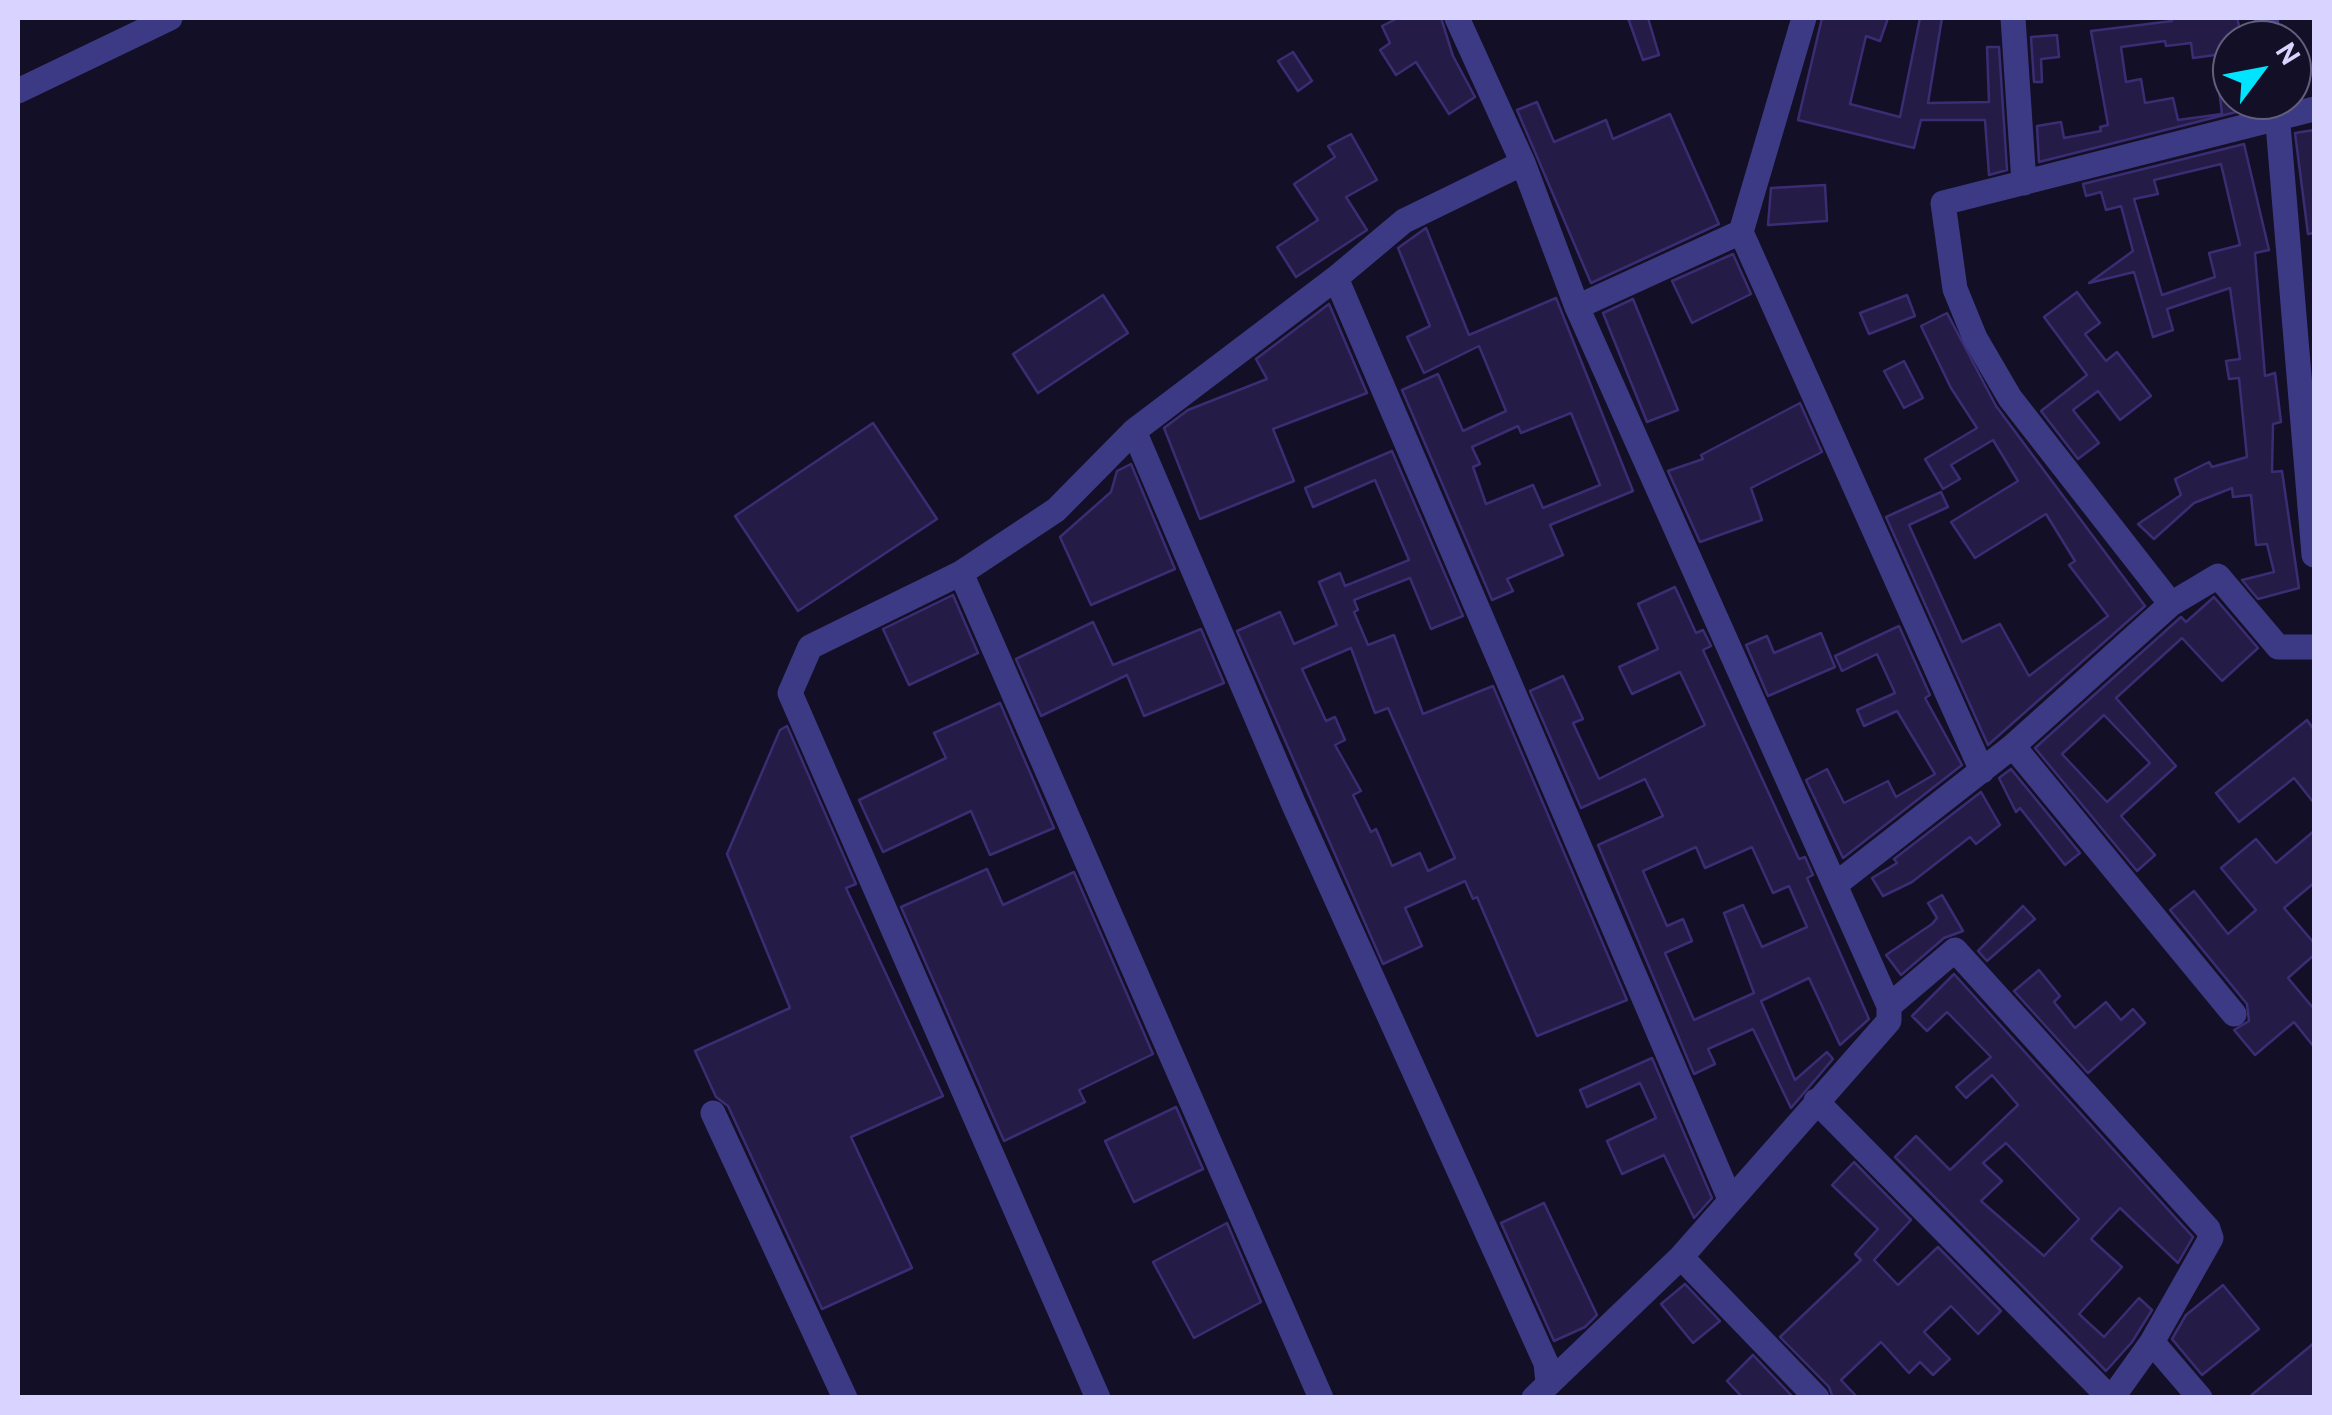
<!DOCTYPE html>
<style>
body{margin:0}
#map{position:relative;width:2332px;height:1415px;overflow:hidden;background:#130f26;font-family:Overpass,sans-serif}
canvas{display:block}
.frame{position:absolute;inset:0;border:20px solid #d9d4ff;pointer-events:none}
.north{position:absolute;left:2212px;top:20px;width:100px;height:100px;box-sizing:border-box;background:#130f26;border:2px solid #625e7d;border-radius:50%;rotate:58deg;font-size:28px;font-weight:700;line-height:40px;text-align:center;color:#d9d4ff}
.north::after{content:'';display:block;margin:auto;width:35px;height:45px;background:#00e5ff;clip-path:polygon(50% 0,100% 100%,50% 72%,0 100%)}
</style>
<div id="map">
<canvas width="2332" height="1415"></canvas>
<div class="frame"></div>
<div class="north">N</div>
</div>
<script>
const context = document.querySelector('canvas').getContext('2d');
context.lineJoin = 'round';
function paint(path, color) { context.fillStyle = color; context.fill(path, 'evenodd'); }
const shape = rows => new Path2D(rows.map(r => 'M' + r).join(''));
function trace(path, color, width, dash) { context.strokeStyle = color; context.lineWidth = width; context.lineCap = dash ? 'butt' : 'round'; context.setLineDash(dash || []); context.stroke(path); }
const building = shape([
 [1398,18,1441,18,1453,56,1475,97,1449,114,1416,62,1396,75,1380,50,1390,43,1382,26,1398,18],
 [1628,18,1648,18,1659,55,1643,60,1628,18],
 [1822,18,1888,18,1880,41,1866,36,1850,104,1900,117,1920,18,1942,18,1928,103,1989,102,1987,47,1999,47,2007,170,1989,175,1985,120,1921,120,1914,148,1798,120,1822,18],
 [2171,18,2237,18,2243,40,2232,40,2232,100,2251,100,2252,108,2039,162,2037,126,2061,122,2064,138,2101,131,2100,127,2108,125,2091,31,2172,21,2171,18],
 [2165,41,2166,46,2191,43,2193,58,2215,55,2222,114,2178,120,2173,98,2145,103,2141,79,2126,82,2121,47,2165,41],
 [2057,35,2059,57,2041,59,2042,82,2034,82,2031,37,2057,35],
 [1293,52,1312,81,1298,91,1278,61,1293,52],
 [1537,102,1554,142,1606,120,1613,139,1670,114,1719,224,1591,283,1517,110,1537,102],
 [2314,130,2314,233,2308,234,2295,133,2314,130],
 [1351,134,1377,180,1346,197,1367,230,1296,277,1277,247,1318,220,1294,184,1335,157,1328,146,1351,134],
 [2244,144,2269,250,2255,253,2265,376,2275,373,2281,422,2273,424,2272,472,2282,471,2299,588,2258,599,2242,580,2274,572,2267,544,2256,545,2251,495,2233,497,2232,488,2194,503,2154,539,2138,524,2181,495,2175,479,2209,462,2212,467,2247,457,2239,378,2229,379,2226,361,2240,359,2230,288,2167,309,2173,330,2153,337,2134,272,2089,283,2133,251,2121,206,2106,210,2101,192,2086,196,2083,184,2244,144],
 [2221,164,2240,245,2209,253,2215,277,2162,295,2134,199,2158,194,2154,180,2221,164],
 [1825,185,1827,221,1768,225,1771,188,1825,185],
 [1426,228,1469,335,1556,298,1633,491,1550,525,1563,555,1507,579,1513,591,1492,600,1402,390,1438,374,1463,431,1506,411,1479,346,1424,373,1407,337,1430,326,1398,248,1426,228],
 [1571,413,1600,485,1543,508,1533,485,1486,504,1473,467,1480,464,1472,447,1518,426,1521,433,1571,413],
 [1733,254,1751,294,1692,323,1672,281,1733,254],
 [2077,292,2100,323,2085,334,2106,361,2117,352,2151,396,2120,420,2098,391,2073,410,2099,443,2078,459,2041,411,2087,375,2044,317,2077,292],
 [1103,295,1128,333,1038,393,1013,354,1103,295],
 [1907,295,1915,316,1869,334,1860,313,1907,295],
 [1633,299,1678,410,1647,422,1603,313,1633,299],
 [1329,304,1367,393,1273,429,1294,481,1200,519,1164,428,1188,410,1267,379,1256,359,1329,304],
 [1947,313,1996,406,2145,606,1988,745,1886,517,1941,492,1948,507,1909,525,1962,642,2000,624,2029,676,2108,616,2069,565,2075,561,2046,514,1975,558,1951,522,2018,481,1993,440,1951,465,1960,479,1943,489,1925,459,1977,428,1951,388,1921,326,1947,313],
 [1904,361,1923,398,1904,408,1884,371,1904,361],
 [1800,403,1822,452,1751,488,1762,520,1700,542,1668,471,1703,459,1701,455,1800,403],
 [873,423,937,519,798,611,735,516,873,423],
 [1392,451,1463,616,1431,629,1410,578,1354,600,1358,610,1354,612,1368,645,1394,635,1423,714,1493,686,1627,1000,1537,1036,1477,897,1473,899,1465,881,1405,908,1422,946,1383,964,1237,631,1280,612,1294,644,1337,625,1319,582,1340,573,1345,586,1409,560,1375,480,1313,507,1305,488,1392,451],
 [1351,648,1375,713,1388,708,1455,858,1428,871,1420,853,1392,866,1376,829,1371,832,1353,795,1361,791,1335,745,1345,740,1335,717,1326,721,1302,669,1351,648],
 [1131,464,1175,569,1091,605,1060,537,1111,492,1117,471,1131,464],
 [1675,587,1696,633,1703,630,1711,646,1703,650,1799,859,1805,857,1813,875,1807,878,1869,1019,1840,1045,1809,978,1761,1001,1795,1080,1827,1052,1833,1059,1791,1108,1753,1029,1708,1049,1715,1064,1694,1074,1598,845,1663,816,1645,779,1581,808,1530,691,1563,676,1583,719,1573,723,1599,779,1705,725,1680,672,1632,694,1619,667,1658,649,1638,604,1675,587],
 [1696,847,1705,868,1752,847,1773,893,1789,886,1807,927,1762,947,1743,905,1724,913,1754,993,1694,1020,1665,953,1692,941,1683,919,1667,926,1643,871,1696,847],
 [953,595,978,653,909,685,883,629,953,595],
 [2214,597,2258,648,2222,681,2182,638,2116,698,2176,766,2121,816,2155,855,2137,871,2035,748,2181,617,2186,622,2214,597],
 [2104,715,2150,763,2107,802,2062,754,2104,715],
 [1093,622,1113,665,1201,629,1224,683,1144,716,1127,675,1041,716,1016,659,1093,622],
 [1899,626,1930,695,1925,698,1962,765,1843,858,1806,780,1827,769,1844,803,1888,781,1896,797,1935,774,1897,711,1864,726,1857,710,1895,693,1877,654,1842,671,1835,656,1899,626],
 [1821,633,1835,667,1768,696,1746,645,1767,636,1774,653,1821,633],
 [1000,703,1054,828,990,855,971,811,883,852,859,800,946,758,934,733,1000,703],
 [2307,720,2314,730,2314,803,2294,778,2239,822,2216,793,2307,720],
 [787,726,856,884,846,888,943,1096,851,1137,912,1268,822,1309,728,1106,716,1097,695,1051,790,1008,727,854,780,730,787,726],
 [2011,769,2080,853,2065,865,2020,808,2016,812,1999,778,2011,769],
 [1981,792,2000,825,1976,844,1970,837,1912,882,1883,896,1872,878,1897,863,1894,859,1981,792],
 [2314,831,2314,883,2284,908,2314,943,2314,955,2288,978,2314,1009,2314,1047,2294,1022,2255,1055,2234,1030,2249,1021,2247,1004,2170,910,2194,891,2228,934,2256,910,2221,868,2256,839,2276,863,2314,831],
 [987,869,1003,905,1074,872,1153,1054,1079,1090,1085,1102,1004,1141,901,907,987,869],
 [1942,895,1963,931,1944,938,1901,975,1886,955,1932,924,1937,918,1928,903,1942,895],
 [2023,906,2035,919,1987,961,1978,951,2023,906],
 [2039,970,2060,996,2054,1002,2075,1028,2106,1002,2121,1020,2133,1009,2145,1023,2088,1073,2014,991,2039,970],
 [1954,974,2193,1237,2178,1263,2120,1208,2091,1239,2122,1267,2079,1314,2104,1337,2139,1298,2152,1310,2132,1342,2106,1371,1895,1157,1916,1136,1950,1170,2018,1105,1992,1075,1966,1098,1956,1087,1991,1057,1947,1012,1927,1031,1912,1016,1954,974],
 [2006,1143,2079,1219,2044,1256,1981,1201,2002,1181,1983,1163,2006,1143],
 [1652,1058,1712,1198,1694,1218,1664,1155,1622,1174,1607,1141,1656,1118,1640,1083,1587,1107,1580,1090,1652,1058],
 [1176,1107,1203,1169,1134,1202,1105,1141,1176,1107],
 [1854,1162,1911,1220,1874,1260,1898,1285,1938,1247,2001,1311,1978,1334,1951,1306,1924,1332,1950,1359,1933,1375,1920,1362,1909,1373,1881,1342,1841,1380,1858,1398,1833,1398,1829,1387,1780,1337,1861,1260,1855,1254,1878,1229,1832,1185,1854,1162],
 [1544,1203,1597,1315,1585,1327,1554,1341,1501,1223,1544,1203],
 [1227,1223,1261,1302,1194,1338,1153,1262,1227,1223],
 [1685,1284,1720,1321,1693,1343,1661,1304,1685,1284],
 [2223,1285,2259,1329,2202,1375,2172,1339,2186,1315,2223,1285],
 [2314,1343,2314,1398,2248,1398,2314,1343],
 [1753,1355,1791,1395,1788,1398,1743,1398,1727,1381,1753,1355]
]);
paint(building, '#241b47');
trace(building, '#3b2d73', 2.5);
trace(shape([
 [1457,18,1523,163,1577,307],
 [2013,18,2024,183],
 [2266,18,2269,40],
 [18,91,170,18],
 [2276,100,2314,555],
 [2314,109,1943,203,1955,289,1975,338,2010,398,2171,604,2218,576,2278,647,2314,647],
 [1523,163,1404,221,1336,278,1134,431,1294,805,1546,1363,1548,1383],
 [1741,232,1982,771],
 [1336,278,1730,1199],
 [1134,431,1056,510,961,573,1321,1398],
 [961,573,810,647,790,693,1098,1398],
 [2013,746,2234,1014],
 [1835,885,2013,746,2171,604],
 [1889,1006,1955,950,2208,1229,2211,1238,2152,1342,2200,1398],
 [1816,1101,2110,1398],
 [713,1113,845,1398],
 [1681,1257,1817,1398],
 [1534,1398,1681,1257,1889,1021,1889,1006,1577,307,1741,232,1804,18],
 [2112,1398,2152,1342]
]), '#3d3a85', 25);
</script>
